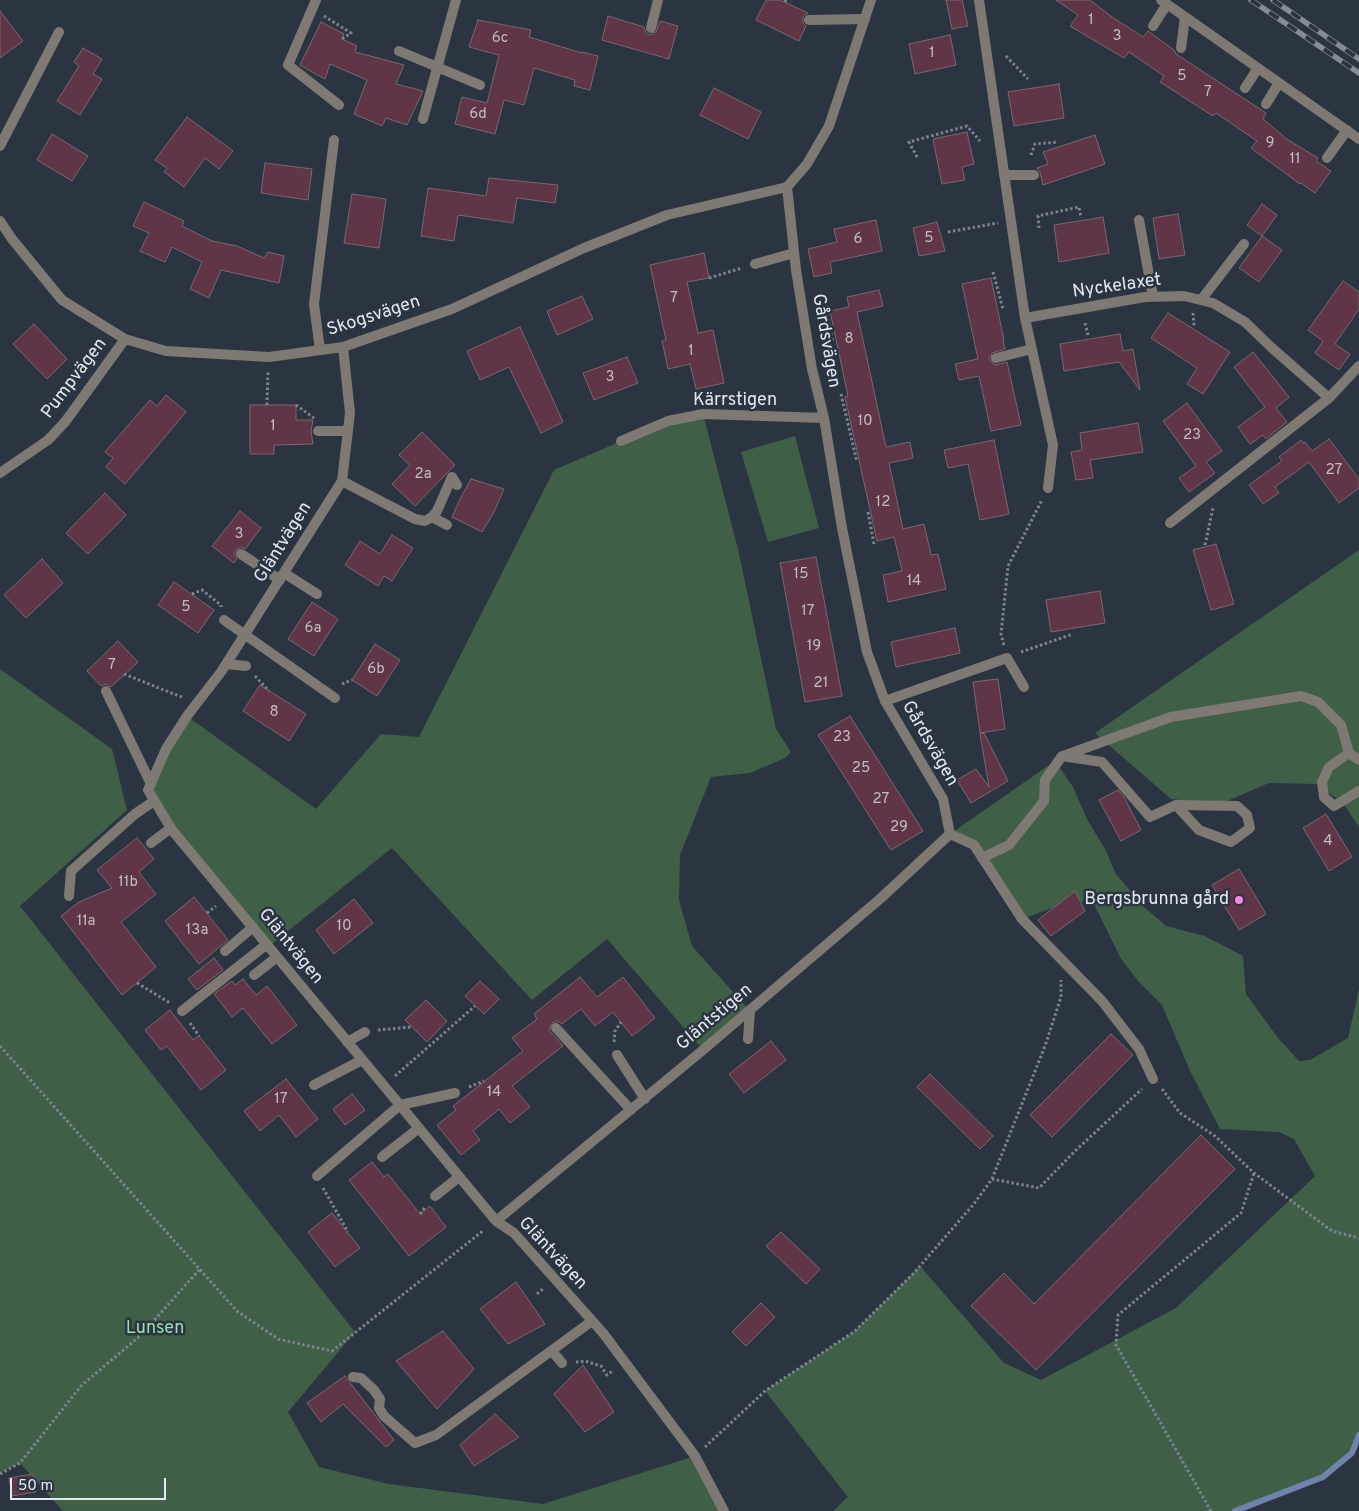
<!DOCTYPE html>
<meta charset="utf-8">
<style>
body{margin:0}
#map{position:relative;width:1359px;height:1511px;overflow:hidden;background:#2b3542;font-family:Overpass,sans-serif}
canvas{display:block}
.scale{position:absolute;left:10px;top:1478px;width:156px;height:22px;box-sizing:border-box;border:2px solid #e3e9f2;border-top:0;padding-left:6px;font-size:15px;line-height:18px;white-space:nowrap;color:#e3e9f2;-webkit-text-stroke:4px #2b3542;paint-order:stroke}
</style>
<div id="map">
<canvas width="1359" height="1511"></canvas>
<div class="scale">50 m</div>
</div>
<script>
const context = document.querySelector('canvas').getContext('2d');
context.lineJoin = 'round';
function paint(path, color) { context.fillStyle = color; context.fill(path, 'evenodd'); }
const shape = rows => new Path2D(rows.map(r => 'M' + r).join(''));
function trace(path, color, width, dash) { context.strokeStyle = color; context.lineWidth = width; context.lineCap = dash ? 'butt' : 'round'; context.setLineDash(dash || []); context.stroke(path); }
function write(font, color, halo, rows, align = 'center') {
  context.font = font + ' Overpass,sans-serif'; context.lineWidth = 5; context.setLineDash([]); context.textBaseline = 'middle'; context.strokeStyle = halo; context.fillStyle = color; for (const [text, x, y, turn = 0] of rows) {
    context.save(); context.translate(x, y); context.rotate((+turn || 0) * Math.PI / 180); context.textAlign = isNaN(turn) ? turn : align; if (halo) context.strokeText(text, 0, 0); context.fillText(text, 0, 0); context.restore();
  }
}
paint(shape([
 [703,414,738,549,776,729,791,752,785,758,750,773,711,777,680,855,679,900,692,946,750,1011,703,1050,607,939,532,1000,392,848,268,947,172,830,151,784,187,716,316,809,381,734,419,737,554,470,668,421],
 [795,436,819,528,768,542,741,452],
 [1359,550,1359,827,1343,803,1316,784,1269,783,1220,804,1171,799,1095,733],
 [0,669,112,749,127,810,20,906,355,1332,288,1412,319,1467,389,1484,543,1504,695,1456,724,1511,63,1511,20,1463,0,1473],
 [1055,761,1073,787,1087,819,1105,849,1116,874,1143,906,1166,926,1205,936,1243,956,1246,994,1278,1038,1299,1061,1310,1060,1348,1038,1359,989,1359,1435,1352,1453,1323,1477,1235,1511,833,1511,848,1497,765,1391,855,1331,920,1266,1004,1363,1041,1380,1176,1308,1315,1176,1294,1139,1279,1132,1220,1129,1190,1071,1162,1005,1139,982,1121,959,1092,900,1063,904,1022,919,974,845,950,834]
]), '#3f5f47');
trace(shape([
 [1235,1511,1323,1477,1352,1453,1359,1435]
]), '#6f83ab', 6);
const building = shape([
 [766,0,780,0,808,13,803,17,803,23,806,26,799,41,756,20,766,0],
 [946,0,962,0,968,26,952,29,946,0],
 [1056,0,1090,0,1112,17,1143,37,1148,31,1174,50,1176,54,1266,113,1263,119,1288,140,1318,158,1316,161,1331,171,1315,193,1301,183,1300,184,1251,148,1257,141,1216,113,1213,116,1160,82,1164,76,1129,52,1124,58,1070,26,1078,15,1056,0],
 [0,11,23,41,0,58,0,11],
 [608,16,644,27,646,33,650,35,656,32,660,21,678,26,669,59,602,40,608,16],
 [478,20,531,30,529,37,582,53,582,52,598,56,590,90,574,86,575,80,534,68,524,105,504,100,495,134,455,124,462,97,487,103,499,55,469,47,478,20],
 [321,22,344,34,342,39,357,46,355,52,404,65,396,84,423,91,407,125,386,118,382,126,354,114,367,80,330,64,325,79,300,65,321,22],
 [950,35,956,65,915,74,909,44,950,35],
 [83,48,102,59,93,74,102,79,80,115,57,101,79,66,74,62,83,48],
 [1059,84,1064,118,1014,126,1008,92,1059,84],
 [714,88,761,112,748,139,700,115,714,88],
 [187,117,233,151,219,169,205,158,184,187,164,172,167,168,155,160,187,117],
 [967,132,974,164,962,167,965,180,942,184,933,139,967,132],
 [52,134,88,156,72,181,37,160,52,134],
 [1095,135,1105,164,1043,185,1040,172,1037,168,1048,164,1043,152,1095,135],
 [265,163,312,169,308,200,261,193,265,163],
 [489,178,558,185,555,203,517,198,513,223,458,215,454,241,421,236,428,188,486,196,489,178],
 [352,194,386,199,379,248,344,243,352,194],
 [144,202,184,221,182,226,212,241,237,246,264,258,268,252,284,256,279,283,221,270,209,298,190,289,202,262,172,247,165,262,140,251,149,233,133,226,144,202],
 [1262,204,1277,215,1262,236,1247,225,1262,204],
 [1178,214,1185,255,1159,259,1153,218,1178,214],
 [1103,217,1109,253,1059,262,1054,225,1103,217],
 [876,220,882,251,830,262,832,273,814,277,808,249,837,242,834,229,876,220],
 [937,222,945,251,919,256,913,228,937,222],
 [1262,236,1282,250,1259,282,1239,268,1262,236],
 [704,253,709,278,687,282,698,333,713,330,724,383,696,389,690,364,668,369,662,341,666,340,650,265,704,253],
 [991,278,1004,340,1003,340,1005,349,992,353,989,359,995,365,1007,362,1021,425,991,431,979,376,959,380,955,364,978,359,962,284,991,278],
 [1343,281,1359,292,1359,309,1335,344,1350,354,1339,370,1315,353,1323,341,1308,330,1343,281],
 [879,290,883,306,857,312,886,447,910,442,913,458,889,463,903,529,924,524,931,555,938,554,946,589,888,602,883,575,902,571,894,537,877,541,845,397,848,396,830,311,849,307,847,297,879,290],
 [582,296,593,319,557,335,547,311,582,296],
 [1168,313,1230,352,1203,394,1187,384,1197,368,1151,338,1168,313],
 [34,324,67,359,47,379,13,344,34,324],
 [520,327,563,422,541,433,509,367,480,380,467,351,520,327],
 [1120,334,1123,351,1133,349,1140,390,1119,362,1064,371,1060,344,1120,334],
 [1253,352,1289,397,1276,408,1287,422,1266,439,1263,435,1250,444,1238,427,1265,407,1234,367,1253,352],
 [627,357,638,383,594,400,583,373,627,357],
 [166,395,186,412,125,484,106,467,113,458,105,452,150,400,157,406,166,395],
 [1187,403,1222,451,1206,462,1215,473,1189,492,1179,478,1196,466,1163,421,1187,403],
 [250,405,296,405,296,420,313,420,311,431,313,444,274,445,274,454,250,454,250,405],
 [1138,423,1143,452,1090,460,1093,478,1076,480,1071,452,1082,450,1080,433,1138,423],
 [422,432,455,465,415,506,392,484,410,465,399,455,422,432],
 [1329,439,1359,479,1359,488,1339,503,1309,462,1275,487,1279,493,1263,504,1249,485,1282,461,1279,457,1301,440,1303,443,1305,442,1312,451,1329,439],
 [994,440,1009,514,980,520,968,464,948,468,944,450,994,440],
 [471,479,504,489,494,512,482,532,452,517,460,499,471,479],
 [105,493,126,515,88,554,66,533,105,493],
 [240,511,261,528,245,549,241,547,236,550,234,554,237,559,234,563,212,546,240,511],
 [392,535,413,548,392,581,384,576,378,586,345,565,360,541,380,554,392,535],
 [1216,544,1234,604,1211,610,1193,550,1216,544],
 [816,557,842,696,805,702,780,563,816,557],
 [42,559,63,583,26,618,4,595,42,559],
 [174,582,214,610,198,633,158,605,174,582],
 [1100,591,1105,623,1051,632,1046,600,1100,591],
 [312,602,338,619,314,656,288,639,312,602],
 [955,628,960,653,896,667,891,642,955,628],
 [118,641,138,662,111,687,106,684,101,686,87,671,118,641],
 [375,644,400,660,377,696,352,680,375,644],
 [998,679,1005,729,980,733,973,682,998,679],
 [260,685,306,714,289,741,243,711,260,685],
 [850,716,923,831,891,850,818,735,850,716],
 [984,733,1008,781,971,803,957,780,976,769,989,787,980,734,984,733],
 [1118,790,1124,797,1141,830,1121,841,1099,800,1118,790],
 [1326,814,1352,857,1329,871,1303,828,1326,814],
 [137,838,154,859,139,872,156,894,121,922,156,967,122,995,61,916,79,902,112,888,97,870,137,838],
 [1239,869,1266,914,1239,930,1212,885,1239,869],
 [1075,891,1085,911,1051,936,1038,920,1075,891],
 [194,897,228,940,199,964,165,921,194,897],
 [354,899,373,923,334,954,316,930,354,899],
 [214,958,223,970,197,990,188,979,214,958],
 [580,977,597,997,623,977,655,1018,632,1036,613,1012,595,1026,581,1009,562,1024,558,1021,552,1023,549,1030,563,1046,512,1086,530,1107,510,1123,499,1109,473,1131,480,1140,461,1155,437,1125,456,1110,453,1106,523,1051,512,1038,537,1019,534,1014,580,977],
 [243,979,256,995,267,986,297,1025,272,1044,243,1008,232,1017,214,994,232,981,235,985,243,979],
 [480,981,499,999,484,1014,465,996,480,981],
 [426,1000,447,1021,427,1042,405,1020,426,1000],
 [170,1010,193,1040,199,1036,226,1070,201,1090,167,1046,161,1050,145,1030,170,1010],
 [1111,1034,1133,1055,1052,1137,1030,1115,1111,1034],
 [771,1041,786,1060,744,1093,729,1074,771,1041],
 [930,1074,993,1136,980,1149,917,1087,930,1074],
 [286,1079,318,1119,296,1137,279,1115,260,1131,244,1111,286,1079],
 [352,1094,365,1110,345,1125,333,1109,352,1094],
 [1201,1135,1235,1169,1036,1370,971,1306,1004,1273,1034,1304,1201,1135],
 [372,1162,384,1177,388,1174,420,1214,430,1206,446,1227,409,1256,349,1180,372,1162],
 [332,1213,360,1248,335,1267,308,1232,332,1213],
 [781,1232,820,1269,806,1284,766,1246,781,1232],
 [516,1282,545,1324,508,1344,480,1309,516,1282],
 [761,1303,775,1317,746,1346,732,1332,761,1303],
 [443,1331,474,1369,437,1409,396,1361,443,1331],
 [583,1365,614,1412,585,1432,554,1394,583,1365],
 [345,1376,394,1440,386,1447,343,1404,321,1422,307,1403,345,1376],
 [495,1414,519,1437,474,1466,460,1445,495,1414],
 [33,1474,36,1492,12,1496,9,1478,33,1474]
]);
paint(building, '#5f3547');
trace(building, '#7b676f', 1);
trace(shape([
 [785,2,786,0],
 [324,16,351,33,342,39],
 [1006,56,1028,79],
 [1031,155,1035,144,1058,142],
 [917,157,909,142,967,126,980,141],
 [1039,228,1038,216,1079,207,1081,218],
 [948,232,998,223],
 [993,272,1003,309],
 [709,278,742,268],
 [825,304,833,343],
 [1193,313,1194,326],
 [1085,323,1088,335],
 [841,394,857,462],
 [267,405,268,371],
 [296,405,314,418],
 [868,512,874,544],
 [1205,545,1213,508],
 [192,594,202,590,221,605,221,607],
 [1004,645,1001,634,1008,566,1042,500],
 [1021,652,1073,634],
 [124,674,184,698],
 [255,676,269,691],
 [342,684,352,680],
 [207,913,216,906],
 [137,983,170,1003],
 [190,1023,199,1036],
 [378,1030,412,1027],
 [614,1042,615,1031,621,1022],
 [0,1046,237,1311,278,1339,332,1351,484,1230],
 [395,1076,475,1006],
 [469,1087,484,1081],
 [1162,1089,1180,1113,1215,1136,1254,1173,1332,1231,1359,1238],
 [992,1179,1045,1046,1061,997,1061,980],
 [323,1188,348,1232],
 [420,1214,426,1206],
 [537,1294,543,1289],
 [576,1362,585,1361,601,1366,607,1375,614,1370],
 [705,1447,765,1391,855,1331,913,1274,973,1205,992,1179,1039,1188,1075,1151,1142,1089],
 [0,1474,20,1463,81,1386,141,1335,199,1270],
 [1211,1511,1116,1345,1118,1315,1241,1213,1254,1173]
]), '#7b848f', 3, [2.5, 2.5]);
trace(shape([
 [316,0,288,65,339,105],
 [885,701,1007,658]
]), '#7f7973', 10);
trace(shape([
 [979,0,1025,318,1053,445,1048,488],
 [1161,0,1359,139],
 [809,20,865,19],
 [1153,26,1167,4],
 [651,28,658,0],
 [1181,48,1185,17],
 [399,51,480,85],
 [1245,88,1258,68],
 [1266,104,1279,83],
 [423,119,456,0],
 [0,146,59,32],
 [1327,158,1347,130],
 [1004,175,1034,175],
 [787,187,796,270,812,369,824,418,842,528,867,652,885,701,943,799,950,834],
 [1139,220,1153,297],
 [755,264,794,253],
 [1201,300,1244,244],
 [1025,318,1145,297,1184,296,1213,303,1245,322,1272,348,1329,398,1359,366],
 [343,347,350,413,342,481,221,672,187,716,166,749,148,790,172,830,496,1221,514,1233,603,1333,695,1456,724,1511],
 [320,350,314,304,334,140],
 [996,358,1032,349],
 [318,431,348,431],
 [621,441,668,421,703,414,824,418],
 [0,473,48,440,65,422,125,339],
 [342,481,415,519,425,521,432,517,437,511,452,477,457,485],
 [432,517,447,525],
 [1170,523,1329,398],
 [241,554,280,580],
 [284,573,317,594],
 [224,620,335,698],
 [1007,658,1024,687],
 [226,664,246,666],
 [106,691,151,784],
 [1349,753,1329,767,1322,782,1324,797,1334,806,1359,791],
 [1063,756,1171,717,1301,696,1318,702,1341,725,1349,753,1359,760],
 [950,834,974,845,1022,919,1102,1001,1139,1049,1153,1079],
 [151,843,171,828],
 [982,858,1009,845,1044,801,1045,780,1062,756,1102,762,1150,817,1176,805,1199,830,1231,842,1250,828,1247,815,1237,806,1176,805],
 [69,896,71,871,135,814,154,801],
 [225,951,253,927],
 [254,975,277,957],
 [182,1011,267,944],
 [556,1028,631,1110],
 [748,1039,750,1011],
 [347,1042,365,1032],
 [617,1055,645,1099],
 [314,1085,362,1060],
 [382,1157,419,1128],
 [317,1176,400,1105,455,1093],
 [435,1196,459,1177],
 [496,1221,703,1050,881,898,950,834],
 [552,1351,562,1363],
 [353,1377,361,1378,374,1390,380,1399,379,1408,384,1416,415,1443,436,1435,592,1321]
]), '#7f7973', 10);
trace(shape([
 [0,221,12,239,62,300,125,339,166,351,269,357,343,347,452,309,584,248,667,215,787,187,807,164,829,126,871,0]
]), '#7f7973', 10);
const rail = shape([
 [1251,0,1359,73],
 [1273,0,1359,59]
]);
trace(rail, '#848c98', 5.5);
trace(rail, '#2b3542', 4, [11]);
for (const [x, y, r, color] of [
 [1239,900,5,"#f589ef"]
]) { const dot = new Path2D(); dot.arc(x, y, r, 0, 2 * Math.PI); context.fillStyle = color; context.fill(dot); trace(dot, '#2b3542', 2); }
write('15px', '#c2bcc7', null, [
 ["1",1091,21],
 ["3",1117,37],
 ["6c",500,39],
 ["1",932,54],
 ["5",1182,77],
 ["7",1208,93],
 ["6d",478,115],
 ["9",1270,144],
 ["11",1295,160],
 ["5",929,239],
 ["6",858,240],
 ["7",674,299],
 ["8",849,340],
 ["1",691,352],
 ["3",610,378],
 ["10",865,422],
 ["1",273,427],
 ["23",1192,436],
 ["27",1334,471],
 ["2a",423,475],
 ["12",883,503],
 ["3",239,535],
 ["15",801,575],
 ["14",914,582],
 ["5",186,608],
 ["17",808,612],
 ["6a",313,629],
 ["19",814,647],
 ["7",112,666],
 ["6b",376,670],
 ["21",821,684],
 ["8",274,713],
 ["23",842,738],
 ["25",861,769],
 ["27",881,800],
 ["29",899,828],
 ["4",1328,842],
 ["11b",128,883],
 ["11a",86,922],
 ["10",344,927],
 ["13a",197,931],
 ["14",494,1093],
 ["17",281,1100]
]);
write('18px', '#e3e9f2', '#2b3542', [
 ["Nyckelaxet",1117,287,-8],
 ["Skogsvägen",374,317,-18],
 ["Gårdsvägen",825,341,80],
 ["Pumpvägen",75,379,-53],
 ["Kärrstigen",735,401],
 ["Gläntvägen",284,543,-58],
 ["Gårdsvägen",929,744,60],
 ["Gläntvägen",290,947,51],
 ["Gläntstigen",715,1018,-40],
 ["Gläntvägen",552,1254,47]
]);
write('18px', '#e3e9f2', '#2b3542', [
 ["Bergsbrunna gård",1229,900]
], 'right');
write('18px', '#9cdead', '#2b3542', [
 ["Lunsen",155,1329]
]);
</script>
